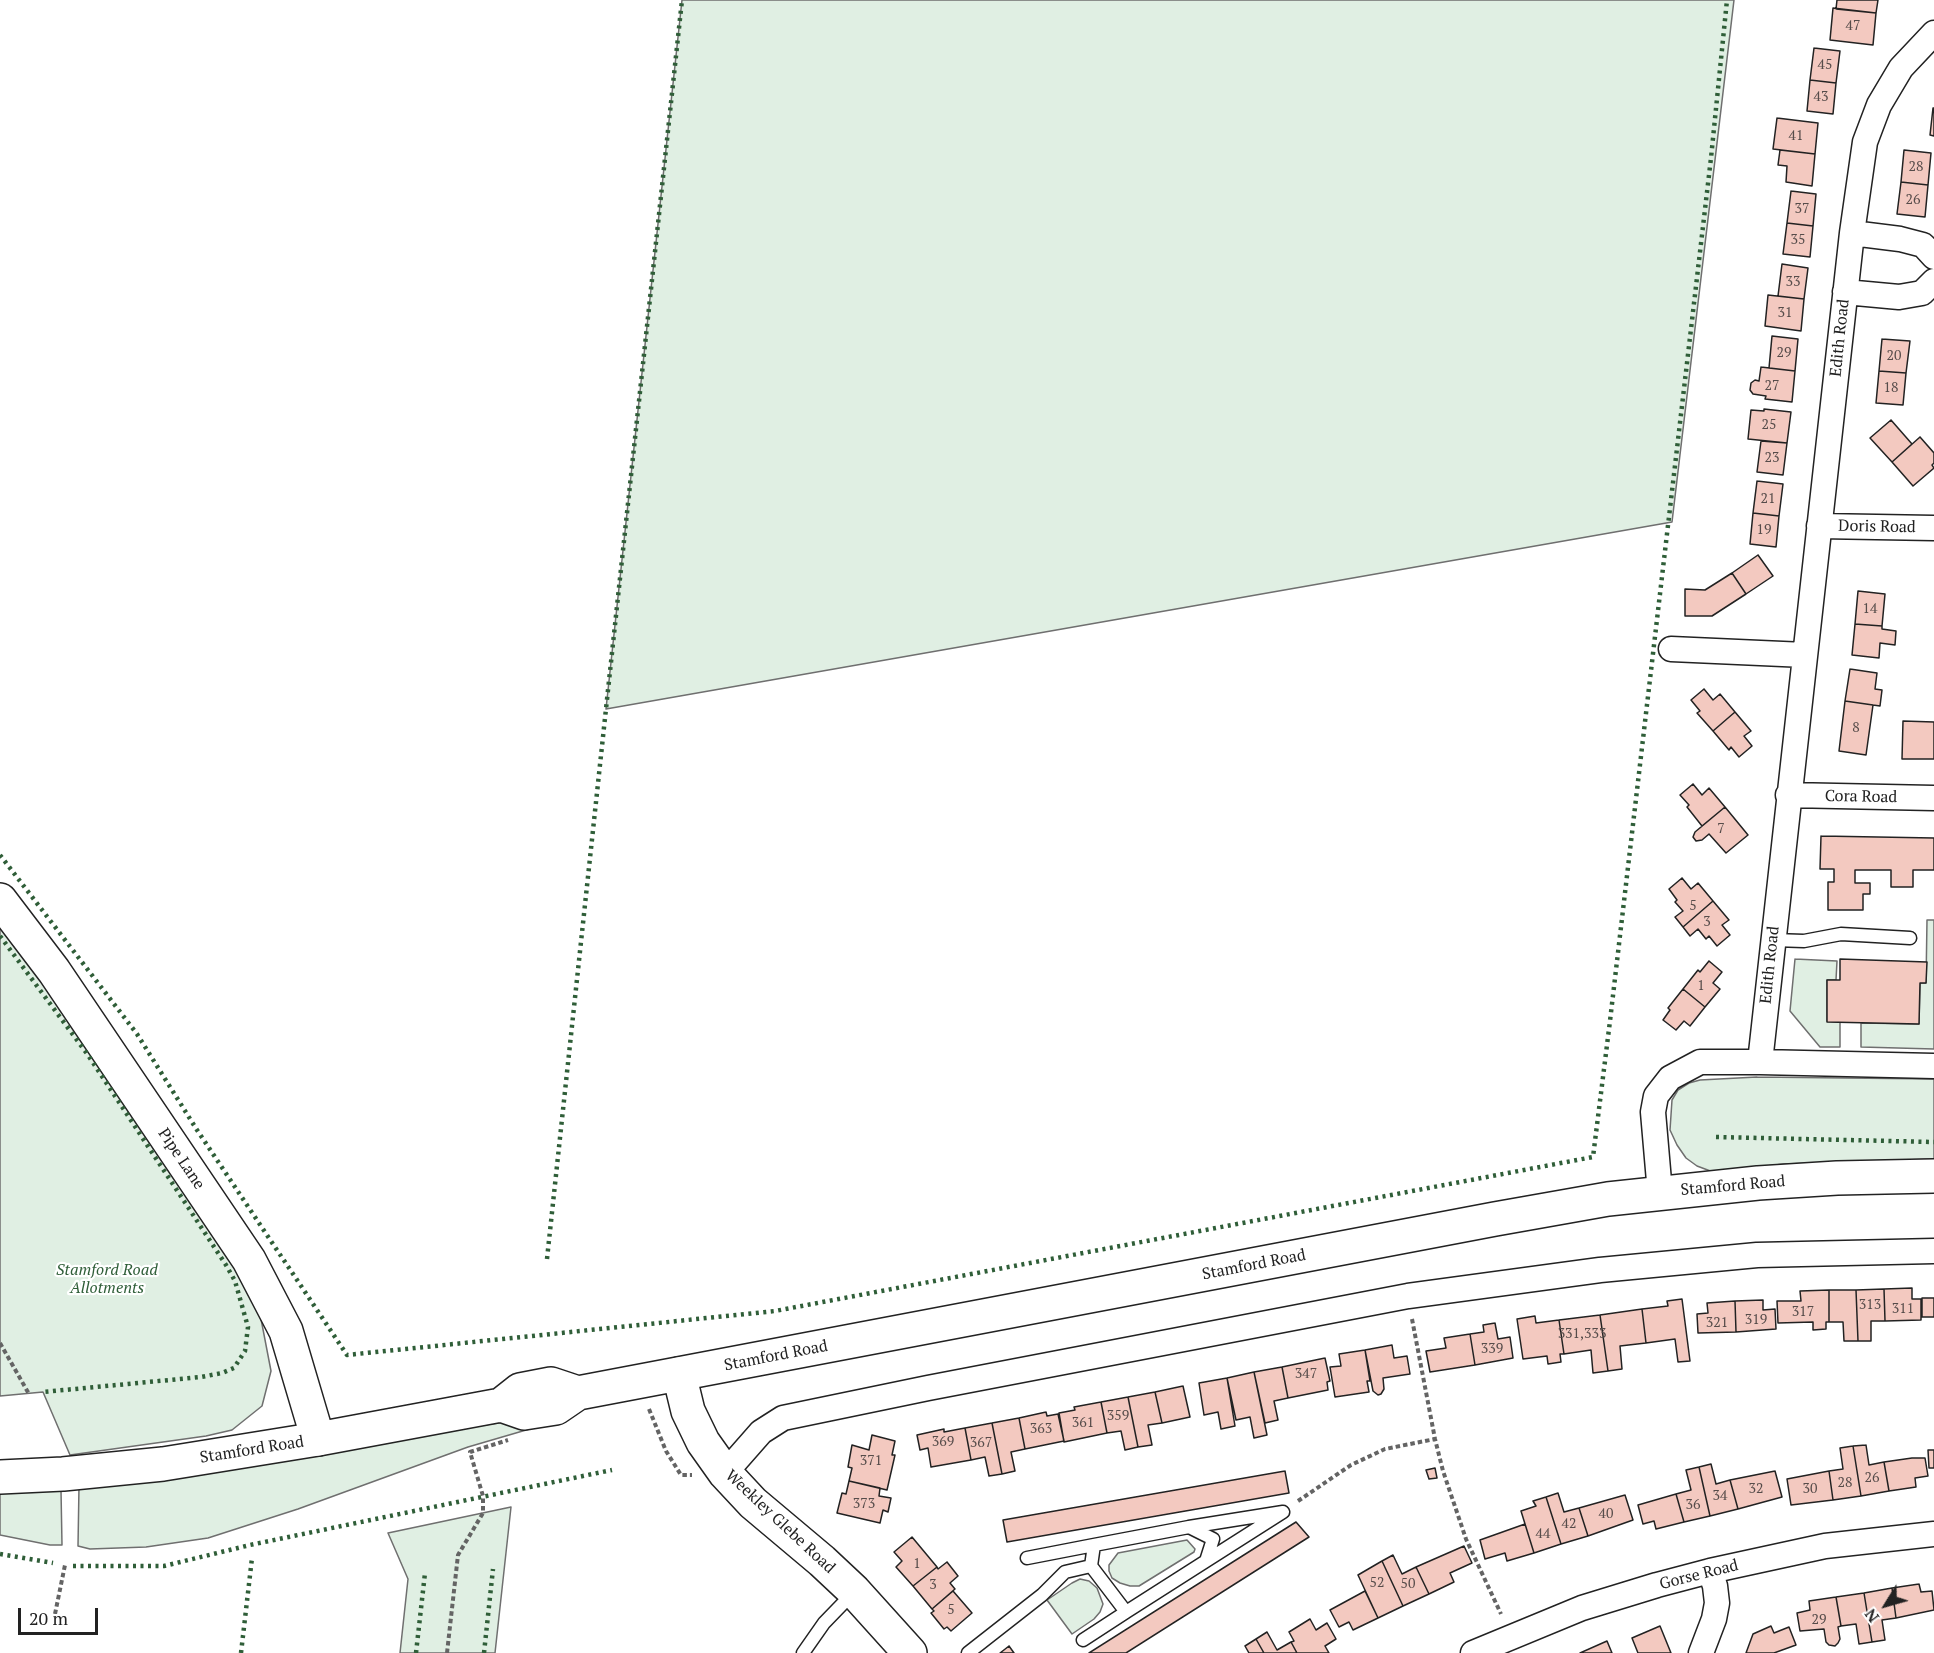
<!DOCTYPE html>
<style>
body{margin:0}
#map{position:relative;width:1934px;height:1653px;overflow:hidden;background:#fff;font-family:"PT Serif",serif}
canvas{display:block}
.north{position:absolute;left:1856px;top:1575px;width:60px;height:60px;-webkit-text-stroke:4px #fff;paint-order:stroke;rotate:233deg;font-size:16px;font-weight:700;line-height:24px;text-align:center;color:#222}
.north::after{content:'';display:block;margin:auto;width:21px;height:27px;background:#222;clip-path:polygon(50% 0,100% 100%,50% 72%,0 100%)}
.scale{position:absolute;left:18px;top:1608px;width:80px;height:27px;box-sizing:border-box;border:3px solid #222;border-top:0;padding-left:8px;font-size:18px;line-height:21px;white-space:nowrap;color:#222;-webkit-text-stroke:4px #fff;paint-order:stroke}
</style>
<div id="map">
<canvas width="1934" height="1653"></canvas>
<div class="north">N</div>
<div class="scale">20 m</div>
</div>
<script>
const context = document.querySelector('canvas').getContext('2d');
context.lineJoin = 'round';
function paint(path, color) { context.fillStyle = color; context.fill(path, 'evenodd'); }
const shape = rows => new Path2D(rows.map(r => 'M' + r).join(''));
function trace(path, color, width, dash) { context.strokeStyle = color; context.lineWidth = width; context.lineCap = dash ? 'butt' : 'round'; context.setLineDash(dash || []); context.stroke(path); }
function write(font, color, halo, rows, align = 'center') {
  context.font = font + ' "PT Serif",serif'; context.lineWidth = 4.5; context.setLineDash([]); context.textBaseline = 'middle'; context.strokeStyle = halo; context.fillStyle = color; for (const [text, x, y, turn = 0] of rows) {
    context.save(); context.translate(x, y); context.rotate((+turn || 0) * Math.PI / 180); context.textAlign = isNaN(turn) ? turn : align; if (halo) context.strokeText(text, 0, 0); context.fillText(text, 0, 0); context.restore();
  }
}
const green = shape([
 [682,0,1734,0,1672,522,606,709,682,0],
 [1927,920,1934,920,1934,1049,1861,1047,1861,1023,1919,1024,1920,983,1926,983,1927,920],
 [0,923,94,1051,244,1277,261,1319,271,1371,262,1406,232,1430,206,1436,70,1455,43,1392,0,1396,0,923],
 [1795,959,1837,961,1836,980,1827,980,1827,1021,1840,1022,1840,1047,1820,1047,1790,1011,1795,959],
 [1757,1077,1934,1079,1934,1159,1784,1164,1713,1172,1697,1166,1686,1158,1677,1145,1670,1130,1672,1100,1678,1090,1689,1083,1700,1080,1757,1077],
 [531,1418,533,1428,468,1447,298,1509,208,1538,146,1547,90,1549,78,1546,79,1486,531,1418],
 [61,1490,62,1545,50,1545,0,1535,0,1491,61,1490],
 [511,1507,495,1653,400,1653,408,1579,388,1533,511,1507],
 [1187,1540,1195,1549,1194,1552,1139,1586,1130,1586,1120,1583,1112,1578,1109,1571,1109,1565,1118,1553,1187,1540],
 [1080,1579,1089,1581,1097,1588,1103,1604,1100,1612,1094,1619,1072,1634,1047,1600,1072,1583,1080,1579]
]);
paint(green, '#e0efe3');
trace(green, '#6f6f6f', 1.5);
const building = shape([
 [1837,0,1878,0,1876,13,1836,9,1837,0],
 [1833,8,1876,13,1873,45,1830,40,1833,8],
 [1814,48,1840,51,1836,83,1810,80,1814,48],
 [1810,80,1836,83,1833,114,1807,111,1810,80],
 [1933,108,1934,108,1934,136,1930,135,1933,108],
 [1777,118,1818,123,1815,154,1773,149,1777,118],
 [1780,150,1815,154,1812,186,1786,182,1787,166,1778,165,1780,150],
 [1904,150,1931,153,1928,185,1901,182,1904,150],
 [1901,182,1928,185,1925,217,1897,214,1901,182],
 [1791,191,1816,194,1813,226,1787,223,1791,191],
 [1787,223,1813,226,1810,257,1783,254,1787,223],
 [1782,264,1808,268,1804,299,1778,296,1782,264],
 [1768,295,1804,299,1801,331,1765,326,1768,295],
 [1772,336,1798,339,1795,371,1769,368,1772,336],
 [1882,339,1910,341,1906,373,1879,371,1882,339],
 [1761,367,1795,371,1792,402,1765,399,1766,396,1753,394,1750,390,1751,383,1755,380,1759,381,1761,367],
 [1879,371,1906,373,1903,405,1876,403,1879,371],
 [1764,409,1791,412,1787,443,1748,439,1751,410,1764,411,1764,409],
 [1891,420,1912,444,1892,462,1870,438,1891,420],
 [1920,437,1934,453,1934,463,1932,465,1934,468,1913,486,1892,462,1920,437],
 [1761,441,1787,443,1783,475,1757,472,1761,441],
 [1757,481,1783,484,1779,516,1753,513,1757,481],
 [1753,513,1779,516,1776,547,1750,544,1753,513],
 [1758,555,1773,576,1746,594,1732,573,1758,555],
 [1732,573,1746,594,1712,616,1685,616,1685,589,1705,590,1732,573],
 [1858,591,1885,594,1882,626,1855,624,1858,591],
 [1855,624,1882,626,1882,629,1896,631,1895,645,1880,643,1879,658,1852,655,1855,624],
 [1850,669,1877,673,1875,689,1882,690,1880,706,1845,701,1850,669],
 [1704,689,1713,700,1720,694,1735,712,1713,731,1697,713,1700,711,1691,700,1704,689],
 [1845,701,1873,705,1866,755,1839,751,1845,701],
 [1735,712,1751,731,1744,736,1752,746,1739,757,1731,747,1729,750,1713,731,1735,712],
 [1903,721,1934,722,1934,759,1902,759,1903,721],
 [1693,784,1702,795,1709,788,1725,807,1702,826,1687,807,1689,805,1680,795,1693,784],
 [1725,807,1748,835,1726,853,1709,834,1702,840,1696,841,1693,837,1695,832,1725,807],
 [1821,836,1934,838,1934,870,1913,870,1913,887,1891,887,1891,870,1855,870,1855,883,1870,883,1870,894,1863,894,1863,910,1828,910,1828,882,1834,882,1834,869,1820,869,1821,836],
 [1682,878,1691,889,1698,883,1713,901,1683,927,1675,917,1683,911,1675,902,1677,900,1669,889,1682,878],
 [1713,901,1729,920,1722,925,1730,935,1717,946,1709,936,1706,939,1698,929,1690,936,1683,927,1713,901],
 [1840,959,1927,962,1926,983,1920,983,1919,1024,1827,1022,1827,980,1840,980,1840,959],
 [1709,961,1722,972,1713,983,1720,989,1705,1007,1683,989,1698,970,1700,972,1709,961],
 [1683,989,1705,1007,1690,1026,1684,1021,1676,1030,1663,1020,1670,1010,1668,1008,1683,989],
 [1912,1288,1912,1299,1921,1299,1921,1320,1885,1321,1884,1289,1912,1288],
 [1884,1289,1885,1321,1871,1321,1871,1341,1858,1341,1856,1290,1884,1289],
 [1829,1290,1856,1290,1858,1341,1844,1341,1843,1322,1829,1322,1829,1290],
 [1829,1290,1829,1322,1826,1322,1826,1329,1813,1330,1813,1322,1778,1323,1777,1301,1801,1301,1800,1291,1829,1290],
 [1922,1298,1934,1298,1934,1317,1922,1317,1922,1298],
 [1682,1299,1690,1361,1678,1362,1675,1339,1646,1343,1642,1309,1668,1306,1667,1301,1682,1299],
 [1763,1300,1763,1310,1775,1309,1776,1329,1736,1332,1735,1301,1763,1300],
 [1735,1301,1736,1332,1698,1333,1697,1314,1708,1313,1707,1303,1735,1301],
 [1642,1309,1646,1343,1620,1346,1622,1369,1608,1371,1600,1315,1642,1309],
 [1600,1315,1608,1371,1593,1373,1591,1350,1564,1354,1559,1320,1600,1315],
 [1535,1316,1536,1323,1559,1320,1564,1354,1560,1354,1561,1362,1548,1364,1547,1356,1523,1359,1517,1319,1535,1316],
 [1495,1323,1498,1339,1510,1337,1513,1358,1475,1365,1470,1334,1484,1332,1483,1325,1495,1323],
 [1470,1334,1475,1365,1430,1372,1426,1351,1446,1348,1444,1338,1470,1334],
 [1392,1345,1394,1358,1407,1356,1410,1374,1383,1378,1384,1389,1381,1394,1378,1395,1373,1391,1365,1350,1392,1345],
 [1365,1350,1370,1381,1367,1381,1369,1392,1335,1397,1330,1367,1341,1366,1339,1354,1365,1350],
 [1325,1358,1330,1381,1327,1382,1328,1390,1288,1398,1282,1367,1325,1358],
 [1282,1367,1288,1398,1274,1401,1278,1420,1265,1423,1254,1372,1282,1367],
 [1254,1372,1267,1435,1254,1438,1250,1417,1236,1420,1227,1378,1254,1372],
 [1227,1378,1235,1426,1221,1429,1218,1412,1204,1415,1199,1383,1227,1378],
 [1183,1386,1190,1417,1162,1423,1155,1392,1183,1386],
 [1155,1392,1162,1423,1148,1425,1152,1445,1138,1447,1128,1397,1155,1392],
 [1128,1397,1138,1447,1125,1450,1121,1431,1107,1433,1101,1402,1128,1397],
 [1101,1402,1107,1433,1064,1442,1059,1413,1075,1410,1074,1407,1101,1402],
 [1046,1412,1047,1416,1058,1414,1064,1441,1025,1449,1019,1418,1046,1412],
 [1019,1418,1025,1449,1011,1452,1015,1471,1002,1474,992,1423,1019,1418],
 [992,1423,1002,1474,989,1476,985,1457,971,1460,965,1428,992,1423],
 [965,1428,971,1460,931,1467,928,1448,920,1450,917,1435,944,1429,944,1432,965,1428],
 [872,1435,895,1441,892,1455,895,1455,887,1490,849,1481,852,1468,848,1467,852,1445,869,1450,872,1435],
 [1866,1445,1869,1465,1884,1462,1889,1491,1861,1496,1853,1446,1866,1445],
 [1853,1446,1861,1496,1833,1500,1829,1471,1843,1469,1840,1448,1853,1446],
 [1928,1450,1934,1450,1934,1468,1929,1468,1928,1450],
 [1912,1458,1925,1458,1928,1476,1915,1478,1916,1487,1889,1491,1884,1462,1912,1458],
 [1711,1464,1716,1484,1730,1480,1738,1509,1710,1516,1699,1467,1711,1464],
 [1699,1467,1710,1516,1684,1522,1676,1494,1691,1490,1686,1470,1699,1467],
 [1435,1468,1437,1478,1429,1479,1426,1470,1435,1468],
 [1285,1471,1289,1493,1007,1542,1003,1520,1285,1471],
 [1775,1471,1782,1497,1738,1509,1730,1480,1775,1471],
 [1829,1471,1833,1500,1791,1505,1787,1479,1829,1471],
 [849,1481,880,1488,879,1496,891,1498,888,1512,883,1510,880,1523,837,1513,842,1493,846,1494,849,1481],
 [1558,1493,1564,1512,1579,1508,1588,1536,1561,1544,1546,1497,1558,1493],
 [1676,1494,1684,1522,1656,1529,1654,1521,1643,1524,1638,1505,1676,1494],
 [1625,1495,1633,1520,1588,1536,1579,1508,1625,1495],
 [1546,1497,1561,1544,1534,1553,1521,1511,1536,1506,1533,1501,1546,1497],
 [1296,1522,1309,1537,1126,1653,1089,1653,1296,1522],
 [1525,1524,1534,1553,1507,1561,1505,1553,1485,1559,1480,1540,1525,1524],
 [912,1537,937,1567,913,1586,896,1567,902,1561,894,1552,912,1537],
 [1464,1546,1472,1563,1450,1573,1454,1582,1429,1594,1416,1567,1464,1546],
 [1393,1555,1402,1574,1416,1567,1429,1594,1403,1606,1382,1561,1393,1555],
 [1382,1561,1403,1606,1378,1618,1358,1575,1382,1561],
 [947,1562,958,1576,950,1583,955,1589,932,1609,913,1586,937,1567,938,1569,947,1562],
 [1919,1584,1921,1592,1932,1591,1934,1610,1896,1618,1892,1588,1919,1584],
 [1892,1588,1896,1618,1882,1620,1885,1640,1872,1642,1864,1593,1892,1588],
 [953,1591,972,1613,951,1631,947,1627,944,1629,931,1613,934,1611,932,1609,953,1591],
 [1365,1591,1378,1618,1353,1630,1349,1622,1339,1627,1330,1610,1365,1591],
 [1864,1593,1872,1642,1859,1644,1856,1624,1841,1626,1836,1597,1864,1593],
 [1836,1597,1841,1626,1838,1627,1840,1639,1838,1643,1835,1646,1829,1645,1826,1642,1824,1629,1800,1631,1797,1613,1810,1610,1809,1601,1836,1597],
 [1310,1619,1316,1630,1327,1623,1336,1639,1325,1646,1329,1653,1297,1653,1291,1642,1294,1641,1289,1632,1310,1619],
 [1660,1626,1671,1653,1638,1653,1632,1638,1660,1626],
 [1771,1626,1774,1633,1789,1627,1796,1645,1774,1653,1746,1653,1753,1634,1771,1626],
 [1267,1632,1277,1650,1291,1642,1297,1653,1264,1653,1256,1639,1267,1632],
 [1256,1639,1264,1653,1249,1653,1245,1646,1256,1639],
 [1607,1641,1612,1653,1580,1653,1607,1641],
 [1009,1646,1014,1653,1000,1653,1009,1646]
]);
paint(building, '#f3c9c0');
trace(building, '#222', 1.5);
const lane = shape([
 [1773,940,1804,941,1841,934,1910,938],
 [1189,1527,1283,1512,1206,1561],
 [1027,1558,1094,1545],
 [1083,1640,1126,1612],
 [803,1653,824,1623,854,1592],
 [968,1653,1042,1595,1065,1572,1091,1566,1126,1612,1206,1561,1213,1539,1189,1527,1094,1545,1091,1566]
]);
const street = shape([
 [1852,233,1900,239,1923,245,1934,257],
 [1845,292,1899,297,1922,293,1934,281],
 [1819,526,1934,528],
 [1671,649,1805,655],
 [1788,795,1934,798],
 [1760,1062,1852,233,1865,142,1879,105,1901,68,1934,33],
 [1660,1193,1653,1112,1656,1096,1670,1078,1700,1062,1760,1062,1934,1066],
 [725,1473,761,1432,783,1418,928,1388,1408,1296,1600,1270,1757,1255,1934,1251],
 [1473,1653,1582,1608,1657,1585,1710,1571,1825,1546,1934,1534],
 [1701,1653,1714,1619,1717,1603,1715,1586,1710,1571]
]);
const secondary = shape([
 [0,900,54,971,249,1260,286,1331,318,1439],
 [679,1374,688,1411,703,1442,725,1473,753,1503,822,1561,854,1591,910,1653]
]);
const primary = shape([
 [501,1405,520,1390,551,1384,578,1393],
 [0,1477,63,1474,163,1464,318,1439,501,1405,524,1413,556,1408,578,1393,1495,1219,1608,1199,1758,1183,1837,1178,1934,1176]
]);
trace(lane, '#222', 15);
trace(street, '#222', 27);
trace(secondary, '#222', 36);
trace(primary, '#222', 36);
trace(shape([
 [1412,1319,1435,1439,1443,1471,1466,1539,1501,1614],
 [0,1343,29,1394],
 [649,1409,666,1451,681,1475,692,1475],
 [1298,1501,1351,1465,1385,1449,1435,1439],
 [55,1614,65,1565],
 [447,1653,458,1555,483,1513,483,1496,470,1452,508,1440]
]), '#646464', 4, [4.5, 3]);
trace(lane, '#fff', 12);
trace(street, '#fff', 24);
trace(secondary, '#fff', 33);
trace(primary, '#fff', 33);
trace(shape([
 [0,855,137,1034,197,1130,347,1355,775,1311,1593,1157,1610,1021,1711,158,1727,0],
 [0,936,88,1055,226,1265,235,1281,248,1327,245,1351,234,1368,222,1373,201,1377,43,1392],
 [1716,1137,1934,1142],
 [547,1259,682,0],
 [0,1554,53,1563],
 [73,1566,164,1566,250,1545,612,1470],
 [241,1653,252,1558],
 [416,1653,425,1573],
 [484,1653,493,1569]
]), '#2f5e38', 4.5, [3, 4.5]);
write('14px', '#564c4a', null, [
 ["47",1853,26],
 ["45",1825,65],
 ["43",1821,97],
 ["41",1796,136],
 ["28",1916,167],
 ["26",1913,200],
 ["37",1802,209],
 ["35",1798,240],
 ["33",1793,282],
 ["31",1785,313],
 ["29",1784,353],
 ["20",1894,356],
 ["27",1772,386],
 ["18",1891,388],
 ["25",1769,425],
 ["23",1772,458],
 ["21",1768,499],
 ["19",1764,530],
 ["14",1870,609],
 ["8",1856,728],
 ["7",1721,829],
 ["5",1693,906],
 ["3",1707,922],
 ["1",1701,986],
 ["313",1870,1305],
 ["311",1903,1309],
 ["317",1803,1312],
 ["319",1756,1320],
 ["321",1717,1323],
 ["331,333",1582,1334],
 ["339",1492,1349],
 ["347",1306,1374],
 ["359",1118,1416],
 ["361",1083,1423],
 ["363",1041,1429],
 ["369",943,1442],
 ["367",981,1443],
 ["371",871,1461],
 ["26",1872,1478],
 ["28",1845,1483],
 ["32",1756,1489],
 ["30",1810,1489],
 ["34",1720,1496],
 ["373",864,1504],
 ["36",1693,1505],
 ["40",1606,1514],
 ["42",1569,1524],
 ["44",1543,1534],
 ["1",917,1564],
 ["52",1377,1583],
 ["50",1408,1584],
 ["3",933,1585],
 ["5",951,1610],
 ["29",1819,1620]
]);
write('16px', '#222', '#fff', [
 ["Edith Road",1840,338,-84],
 ["Doris Road",1877,527,1],
 ["Cora Road",1861,797,1],
 ["Edith Road",1770,965,-84],
 ["Pipe Lane",181,1159,56],
 ["Stamford Road",1733,1186,-5],
 ["Stamford Road",1254,1265,-11],
 ["Stamford Road",776,1356,-11],
 ["Stamford Road",252,1450,-9],
 ["Weekley Glebe Road",780,1522,43],
 ["Gorse Road",1699,1575,-14]
]);
write('italic 16px', '#2f5e38', '#fff', [
 ["Stamford Road",107,1270],
 ["Allotments",107,1288]
]);
</script>
